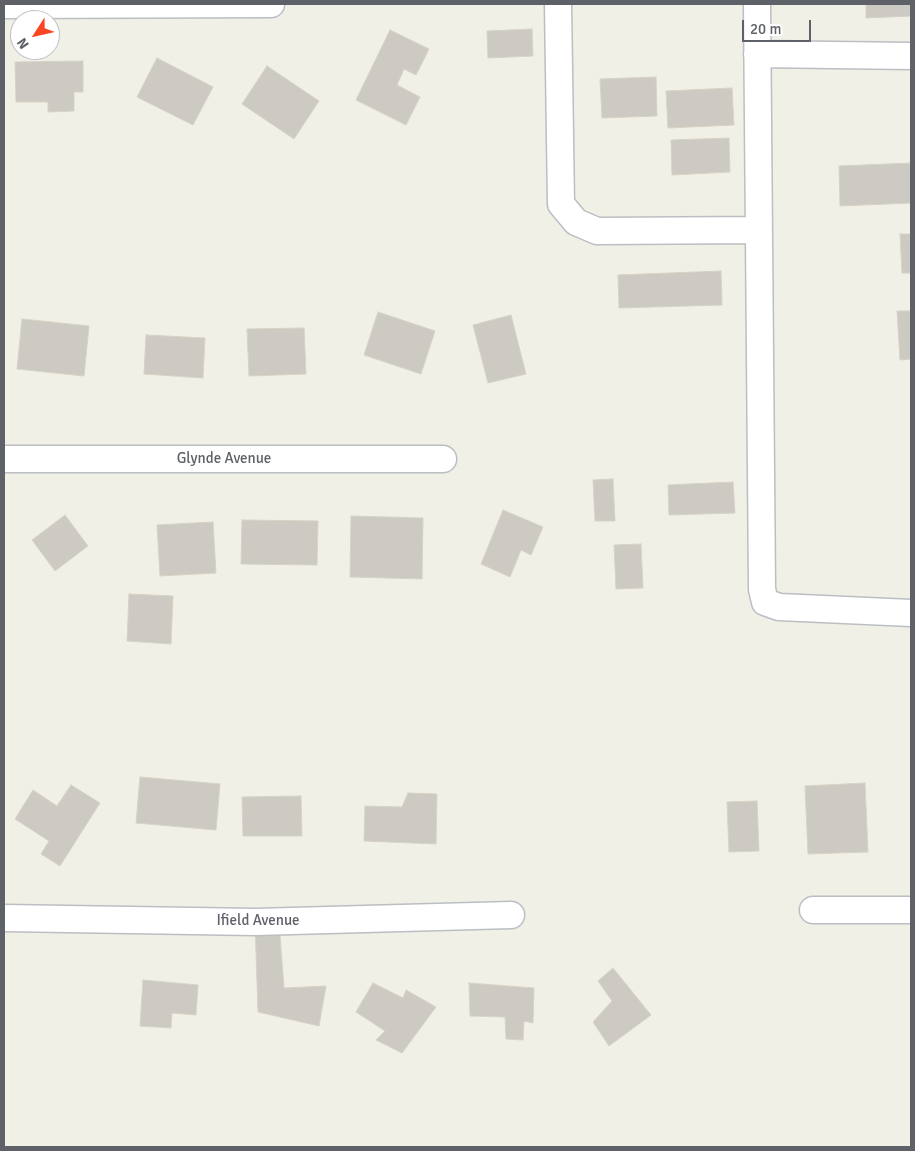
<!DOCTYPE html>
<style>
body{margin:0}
#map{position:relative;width:915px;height:1151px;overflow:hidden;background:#f1f0e6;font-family:Signika,sans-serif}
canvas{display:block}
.frame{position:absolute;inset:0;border:5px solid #5e6168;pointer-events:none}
.north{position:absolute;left:10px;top:10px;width:50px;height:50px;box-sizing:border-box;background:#fff;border:1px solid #bfc0c3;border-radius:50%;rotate:235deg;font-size:14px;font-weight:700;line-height:20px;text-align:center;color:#5e6168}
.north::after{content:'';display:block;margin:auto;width:18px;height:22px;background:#fa4524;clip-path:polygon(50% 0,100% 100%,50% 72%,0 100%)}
.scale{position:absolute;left:742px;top:20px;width:69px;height:22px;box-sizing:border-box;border:2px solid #5e6168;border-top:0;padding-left:6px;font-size:15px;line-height:18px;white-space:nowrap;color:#5e6168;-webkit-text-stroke:4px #fff;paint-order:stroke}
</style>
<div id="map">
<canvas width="915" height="1151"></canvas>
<div class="frame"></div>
<div class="north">N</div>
<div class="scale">20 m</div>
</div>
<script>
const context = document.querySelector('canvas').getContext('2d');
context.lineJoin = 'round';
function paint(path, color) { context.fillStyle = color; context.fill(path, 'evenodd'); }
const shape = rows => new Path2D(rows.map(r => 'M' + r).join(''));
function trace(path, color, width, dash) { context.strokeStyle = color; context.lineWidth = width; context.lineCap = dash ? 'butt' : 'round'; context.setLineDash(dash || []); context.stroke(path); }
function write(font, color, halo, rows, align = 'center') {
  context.font = font + ' Signika,sans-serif'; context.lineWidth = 4; context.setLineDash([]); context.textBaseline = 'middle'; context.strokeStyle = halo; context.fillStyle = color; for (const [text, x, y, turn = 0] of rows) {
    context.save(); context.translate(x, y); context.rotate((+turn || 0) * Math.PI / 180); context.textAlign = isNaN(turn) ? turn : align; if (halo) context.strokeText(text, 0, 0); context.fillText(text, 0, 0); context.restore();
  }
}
const building = shape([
 [866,4,911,4,911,16,866,18,866,4],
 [532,29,533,56,488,58,487,31,532,29],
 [390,30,429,49,416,75,404,69,397,85,420,97,406,125,356,100,390,30],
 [157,58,213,87,193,125,137,97,157,58],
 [83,61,83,92,74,92,74,111,48,112,48,102,16,102,15,62,83,61],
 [267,66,319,101,294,139,242,104,267,66],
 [656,77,657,116,602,118,600,79,656,77],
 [732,88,734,125,668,128,666,91,732,88],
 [729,138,730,172,672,175,671,140,729,138],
 [911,163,911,203,840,206,839,166,911,163],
 [900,234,911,234,911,273,902,273,900,234],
 [721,271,722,305,619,308,618,275,721,271],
 [897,311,911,311,911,359,900,360,897,311],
 [378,312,435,331,421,374,364,355,378,312],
 [511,315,526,374,488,383,473,325,511,315],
 [22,319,89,326,84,376,17,369,22,319],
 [304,328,306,374,249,376,247,329,304,328],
 [146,335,205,338,203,378,144,374,146,335],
 [613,479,615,521,595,521,593,480,613,479],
 [733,482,735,513,669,515,668,485,733,482],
 [503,510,543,527,531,555,521,550,510,577,481,564,503,510],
 [65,515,88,546,55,571,32,540,65,515],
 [351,516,423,518,422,579,350,577,351,516],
 [242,520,318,521,317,565,241,564,242,520],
 [213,522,216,573,160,576,157,525,213,522],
 [641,544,643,588,616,589,614,545,641,544],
 [129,594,173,596,171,644,127,641,129,594],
 [140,777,220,784,216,830,136,823,140,777],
 [865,783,868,852,808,854,805,786,865,783],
 [71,785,100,803,60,866,41,854,49,841,15,819,33,790,57,806,71,785],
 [408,793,437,794,436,844,364,841,365,806,402,807,408,793],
 [301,796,302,836,243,836,242,797,301,796],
 [757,801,759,851,729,852,727,802,757,801],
 [255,922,279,922,284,988,326,986,319,1026,258,1012,255,922],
 [613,968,651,1015,609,1046,593,1022,612,1001,598,981,613,968],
 [143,980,198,985,196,1015,172,1013,171,1028,140,1026,143,980],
 [373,983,403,998,406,990,436,1007,402,1053,376,1040,385,1031,356,1012,373,983],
 [469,983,534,988,533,1023,524,1021,523,1040,506,1039,505,1017,470,1016,469,983]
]);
paint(building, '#cdcac3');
trace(building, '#d7d2c4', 1);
const minor = shape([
 [558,4,561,204,576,222,597,231,759,230],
 [757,4,762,589,765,602,779,607,911,613],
 [4,5,271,4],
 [757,54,911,56],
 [4,459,443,459],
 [813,910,911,910],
 [4,918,255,922,511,915]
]);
trace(minor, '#bbbec3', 29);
trace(minor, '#fff', 26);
write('15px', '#5e6168', '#fff', [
 ["Glynde Avenue",224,459],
 ["Ifield Avenue",258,921]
]);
</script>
